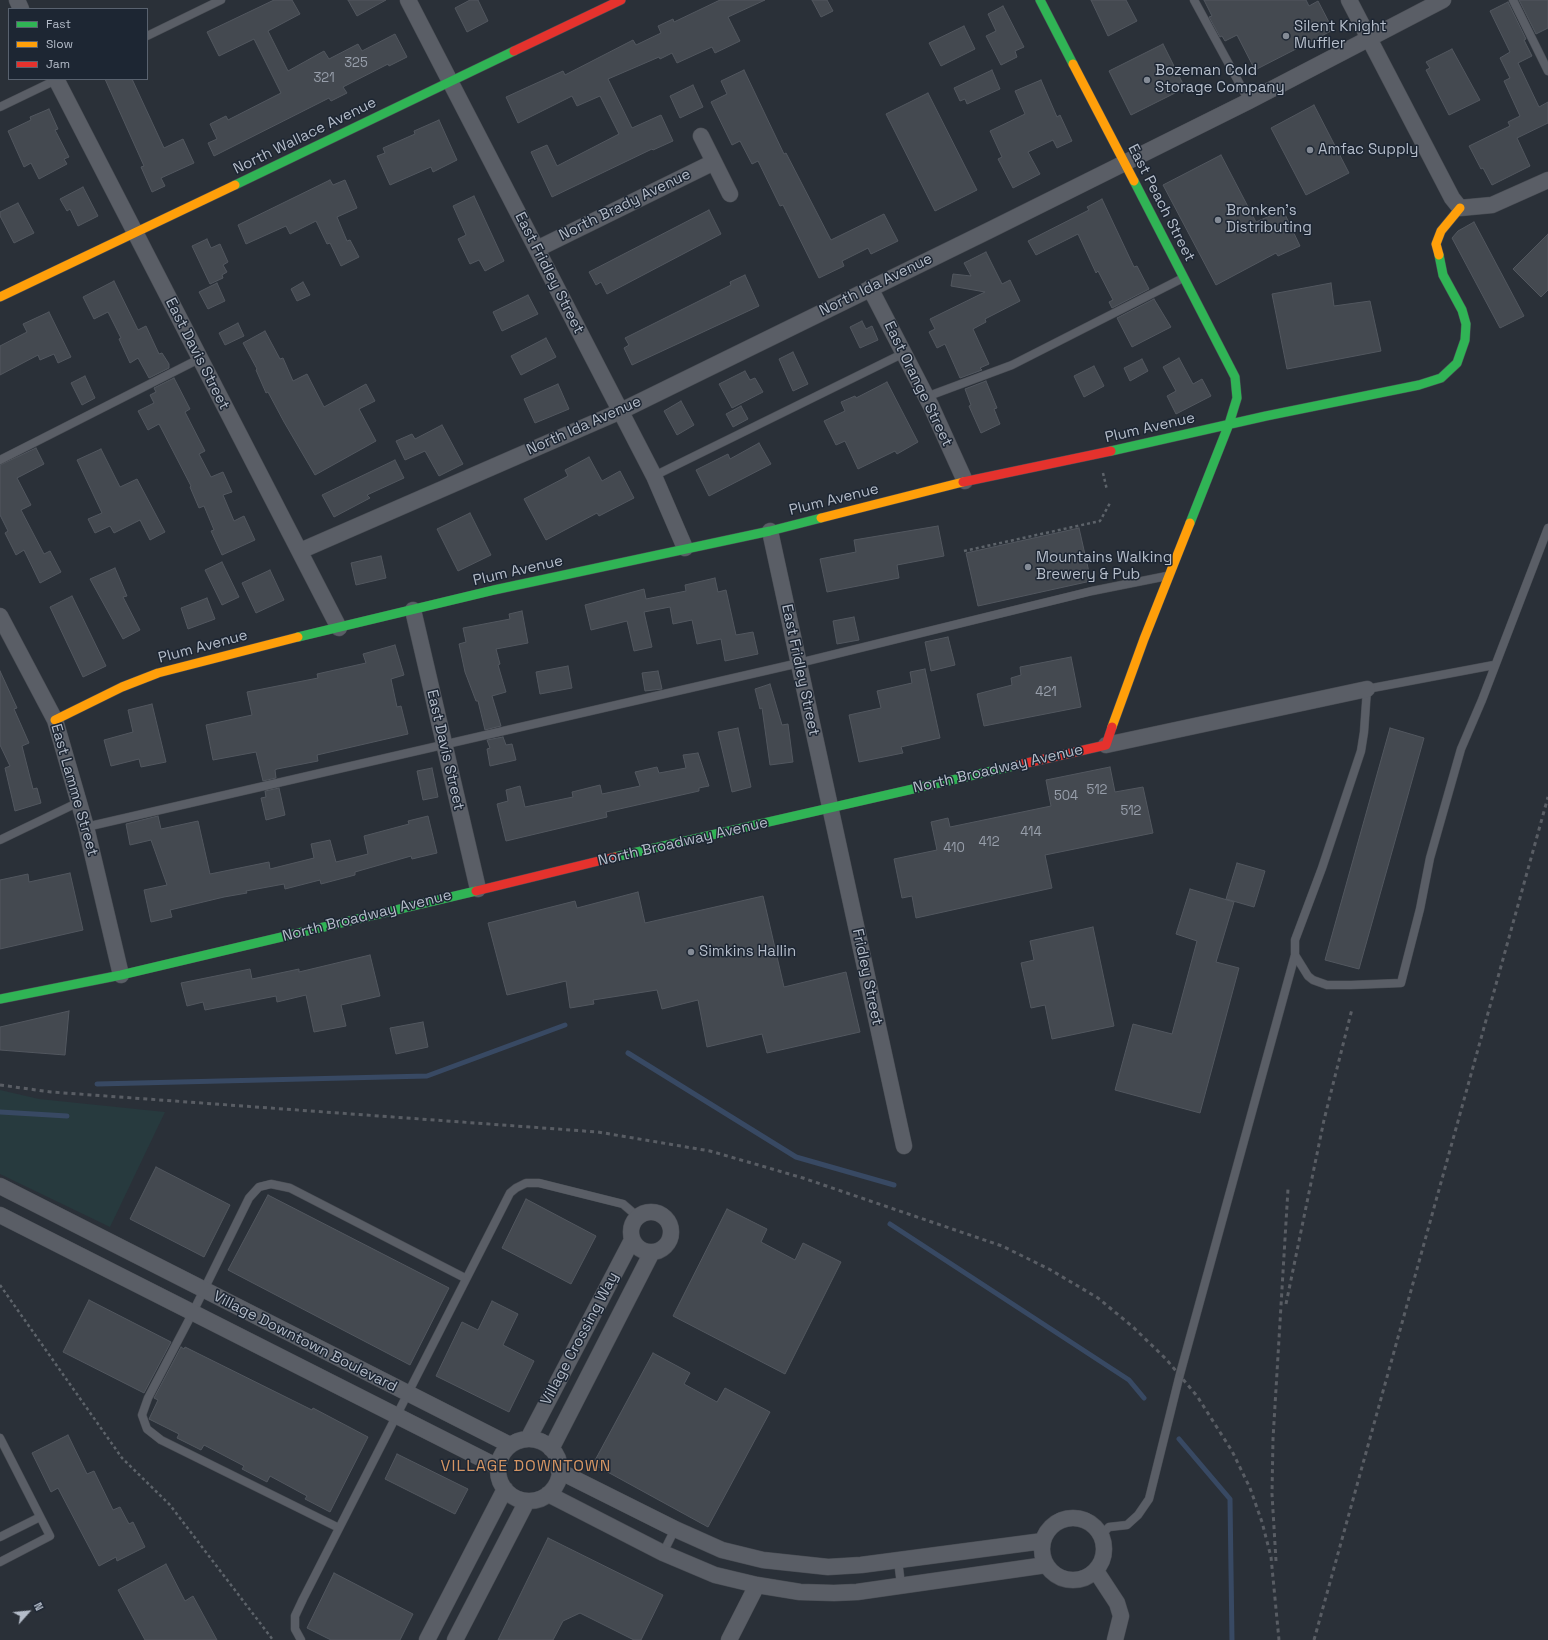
<!DOCTYPE html>
<style>
body{margin:0}
#map{position:relative;width:1548px;height:1640px;overflow:hidden;background:#2a3038;font-family:"Space Grotesk",sans-serif}
canvas{display:block}
.legend{position:absolute;left:8px;top:8px;width:140px;height:72px;box-sizing:border-box;background:#1d2633;border:1px solid #59626f;margin:0;padding:5px 7px;list-style:none;font-size:12px;color:#b4bcc9}
.legend li{display:flex;align-items:center;gap:8px;height:20px}
.legend b{width:20px;border:1px solid #59626f}
.north{position:absolute;left:8px;top:1592px;width:40px;height:40px;-webkit-text-stroke:3px #1d2633;paint-order:stroke;rotate:63deg;font-size:11px;font-weight:700;line-height:16px;text-align:center;color:#b4bcc9}
.north::after{content:'';display:block;margin:auto;width:14px;height:18px;background:#b4bcc9;clip-path:polygon(50% 0,100% 100%,50% 72%,0 100%)}
</style>
<div id="map">
<canvas width="1548" height="1640"></canvas>
<ul class="legend">
<li><b style="height:5px;background:#30b455"></b>Fast</li>
<li><b style="height:5px;background:#ff9f0a"></b>Slow</li>
<li><b style="height:5px;background:#e5322d"></b>Jam</li>
</ul>
<div class="north">N</div>
</div>
<script>
const context = document.querySelector('canvas').getContext('2d');
context.lineJoin = 'round';
function paint(path, color) { context.fillStyle = color; context.fill(path, 'evenodd'); }
const shape = rows => new Path2D(rows.map(r => 'M' + r).join(''));
function trace(path, color, width, dash) { context.strokeStyle = color; context.lineWidth = width; context.lineCap = dash ? 'butt' : 'round'; context.setLineDash(dash || []); context.stroke(path); }
function write(font, color, halo, rows, align = 'center') {
  context.font = font + ' "Space Grotesk",sans-serif'; context.lineWidth = 3; context.setLineDash([]); context.textBaseline = 'middle'; context.strokeStyle = halo; context.fillStyle = color; for (const [text, x, y, turn = 0] of rows) {
    context.save(); context.translate(x, y); context.rotate((+turn || 0) * Math.PI / 180); context.textAlign = isNaN(turn) ? turn : align; if (halo) context.strokeText(text, 0, 0); context.fillText(text, 0, 0); context.restore();
  }
}
paint(shape([
 [0,1090,39,1099,165,1112,110,1227,0,1174]
]), '#273a3e');
trace(shape([
 [628,1053,796,1157,894,1185],
 [97,1084,427,1076,565,1025],
 [0,1112,67,1116],
 [890,1224,1129,1380,1144,1398],
 [1179,1439,1230,1499,1232,1640]
]), '#384963', 5);
const building = shape([
 [274,0,292,0,300,14,268,31,288,71,324,51,329,59,358,44,362,51,395,34,407,57,389,66,388,64,343,87,347,93,331,101,329,98,214,156,208,143,217,139,210,124,226,116,228,120,281,93,254,39,219,56,207,32,274,0],
 [348,0,386,0,357,16,348,0],
 [470,0,478,0,488,21,467,32,455,8,470,0],
 [720,0,765,0,728,17,740,41,715,53,712,47,677,63,672,53,660,59,659,57,608,79,632,128,661,115,673,141,653,150,652,149,552,197,531,152,547,145,557,166,619,134,600,96,577,106,572,96,518,123,506,97,563,71,565,75,633,40,636,45,661,33,658,26,673,19,674,22,720,0],
 [812,0,827,0,833,11,821,17,812,0],
 [1091,0,1126,0,1137,21,1108,36,1091,0],
 [1204,0,1306,0,1309,6,1318,1,1333,30,1255,70,1237,35,1225,41,1222,36,1220,37,1209,17,1212,16,1204,0],
 [1519,0,1548,0,1548,28,1536,34,1519,0],
 [1508,2,1526,39,1524,40,1532,56,1518,63,1539,107,1548,102,1548,123,1517,138,1530,166,1492,185,1483,168,1481,169,1469,146,1510,126,1508,122,1520,116,1504,81,1510,78,1500,58,1510,52,1490,11,1508,2],
 [1003,6,1024,47,1015,51,1017,57,1001,65,986,36,996,31,988,14,1003,6],
 [964,26,975,49,941,66,929,43,964,26],
 [1163,44,1185,88,1131,115,1109,71,1163,44],
 [1452,49,1480,100,1449,115,1426,70,1430,68,1426,62,1452,49],
 [744,70,784,154,786,153,831,240,884,214,898,241,871,254,868,248,842,261,844,266,819,278,783,205,780,206,758,161,752,164,740,141,732,145,711,102,727,94,721,81,744,70],
 [992,70,1000,89,967,104,965,99,960,101,954,88,992,70],
 [105,79,132,79,164,148,183,139,194,163,161,178,165,186,152,192,141,167,144,166,105,79],
 [1041,80,1057,117,1060,115,1072,141,1057,148,1053,140,1028,152,1040,174,1013,188,998,159,1002,157,990,131,1025,114,1015,91,1041,80],
 [693,85,703,107,680,118,670,96,693,85],
 [928,93,977,190,935,211,886,114,928,93],
 [1314,105,1349,173,1306,195,1271,128,1314,105],
 [49,109,58,129,55,130,69,157,64,159,67,164,39,179,31,163,24,167,8,131,31,120,30,117,49,109],
 [439,120,457,160,433,172,431,167,390,185,377,156,385,153,383,148,415,134,414,131,439,120],
 [1221,155,1256,222,1283,210,1300,246,1278,256,1276,253,1216,285,1163,185,1221,155],
 [330,180,333,185,345,180,357,208,337,217,347,241,350,240,359,257,341,266,330,243,327,244,316,221,290,234,286,226,246,244,238,225,330,180],
 [83,187,98,216,78,226,70,209,67,211,60,199,83,187],
 [474,196,504,261,485,271,479,260,470,264,458,239,466,235,453,206,474,196],
 [1102,199,1134,267,1137,266,1149,289,1112,308,1109,302,1113,300,1098,271,1096,273,1078,234,1036,255,1028,241,1089,210,1087,207,1102,199],
 [18,203,34,233,14,243,0,216,0,212,18,203],
 [709,210,721,234,607,294,601,282,596,285,589,272,709,210],
 [1474,222,1524,316,1500,328,1452,238,1458,231,1474,222],
 [1548,234,1548,290,1541,297,1513,269,1548,234],
 [207,239,211,248,220,244,228,262,223,265,227,272,222,275,223,278,210,284,192,246,207,239],
 [986,252,1002,284,1010,280,1020,301,985,319,986,322,973,329,989,364,980,368,982,370,960,378,945,344,937,348,929,332,935,329,930,319,985,292,951,286,953,274,971,276,964,263,986,252],
 [745,275,759,306,632,365,624,348,629,345,625,338,731,285,730,282,745,275],
 [114,281,138,330,146,326,159,354,162,353,169,364,169,368,149,378,138,358,130,363,119,339,121,338,108,312,94,319,83,297,114,281],
 [303,282,310,295,297,301,291,289,303,282],
 [217,283,225,301,208,309,199,292,217,283],
 [1331,283,1334,306,1370,301,1381,351,1287,369,1272,294,1331,283],
 [528,295,538,314,502,331,493,312,528,295],
 [1154,299,1171,327,1132,347,1117,318,1154,299],
 [49,312,71,357,58,363,54,354,40,360,38,355,0,375,0,346,27,332,23,324,49,312],
 [862,321,866,329,872,326,878,340,860,348,850,327,862,321],
 [238,323,244,336,225,345,219,333,238,323],
 [265,331,280,359,283,358,293,381,307,374,324,407,366,384,375,401,359,409,376,441,315,475,284,422,268,392,266,393,256,370,257,369,243,343,265,331],
 [546,338,556,357,521,375,511,356,546,338],
 [793,352,808,384,793,391,779,359,793,352],
 [1179,358,1193,384,1202,379,1211,396,1176,414,1167,396,1176,391,1163,367,1179,358],
 [1142,359,1148,371,1130,381,1124,368,1142,359],
 [1094,366,1104,386,1084,397,1074,376,1094,366],
 [745,371,750,380,755,378,763,392,732,408,719,384,745,371],
 [85,376,95,398,82,405,71,383,85,376],
 [174,378,190,409,185,412,205,451,199,454,211,477,223,472,232,492,223,495,234,521,244,516,255,540,222,555,211,531,214,530,204,506,199,508,190,487,191,486,159,424,148,430,138,411,154,403,150,395,156,392,154,388,174,378],
 [986,381,997,408,994,409,1000,424,981,433,969,406,971,405,965,389,986,381],
 [887,382,918,442,897,454,895,451,858,469,845,441,836,445,824,421,845,411,841,402,855,396,856,398,887,382],
 [558,384,569,409,535,423,524,399,558,384],
 [681,401,694,425,677,435,664,411,681,401],
 [741,406,748,419,733,427,726,414,741,406],
 [442,425,463,464,439,476,425,451,405,460,396,441,412,434,415,439,442,425],
 [759,443,771,464,709,496,696,470,728,454,730,459,759,443],
 [36,448,44,464,17,478,31,505,21,510,44,554,50,551,61,572,40,583,24,550,16,555,5,533,8,531,0,515,0,465,36,448],
 [101,449,120,487,137,479,165,532,150,540,140,520,114,533,110,526,95,533,88,519,102,513,77,460,101,449],
 [589,457,602,481,620,471,634,498,599,516,597,513,546,540,524,499,568,476,565,470,589,457],
 [395,460,404,478,367,495,370,498,334,517,322,495,395,460],
 [470,513,491,555,458,571,437,529,470,513],
 [938,526,944,556,897,565,899,578,827,592,820,559,856,552,854,540,938,526],
 [1079,528,1091,581,978,606,966,553,1079,528],
 [381,556,386,578,356,585,351,563,381,556],
 [222,562,239,597,222,605,205,570,222,562],
 [115,568,127,596,123,597,140,630,123,639,90,579,115,568],
 [270,570,284,600,256,613,242,583,270,570],
 [715,578,718,592,726,590,736,635,753,632,758,654,725,661,721,639,697,644,692,620,673,624,670,607,644,612,652,647,634,651,627,621,591,630,585,605,644,589,646,599,686,591,685,585,715,578],
 [72,596,106,666,83,677,50,607,72,596],
 [207,598,215,619,188,629,181,608,207,598],
 [522,611,528,643,496,649,500,664,498,665,506,692,492,696,501,726,485,730,478,701,476,701,465,672,459,644,466,642,463,628,510,619,509,614,522,611],
 [854,617,859,640,837,644,833,621,854,617],
 [948,637,955,665,931,671,925,642,948,637],
 [395,645,404,675,391,679,397,707,401,706,408,734,317,755,318,761,277,769,275,770,276,778,263,781,256,752,213,760,206,725,252,715,247,692,318,678,317,674,366,663,363,654,395,645],
 [1071,657,1081,707,984,726,977,694,1012,685,1011,678,1021,675,1020,667,1071,657],
 [568,666,572,688,540,694,536,672,568,666],
 [925,669,940,738,901,747,903,753,859,762,849,715,881,708,877,691,912,683,910,672,925,669],
 [0,671,17,708,14,709,29,743,22,746,33,789,37,788,41,803,15,811,5,768,10,766,0,745,0,671],
 [658,671,662,689,645,691,642,673,658,671],
 [770,684,782,725,788,724,793,762,770,765,762,708,760,709,755,689,770,684],
 [152,704,166,762,141,767,139,759,111,766,104,740,133,732,128,710,152,704],
 [738,728,751,787,732,792,718,732,738,728],
 [1390,728,1424,738,1359,969,1325,960,1390,728],
 [503,737,506,745,512,744,516,760,490,766,487,749,490,748,487,740,503,737],
 [698,753,709,786,699,788,699,791,606,812,607,817,506,841,497,804,508,801,506,790,520,786,525,807,573,797,572,792,600,785,602,794,640,786,635,772,657,767,659,773,686,768,683,755,698,753],
 [1110,767,1115,792,1143,787,1153,833,1045,855,1052,888,916,918,912,896,902,898,894,859,937,850,931,822,948,818,950,827,1051,806,1046,780,1110,767],
 [432,768,438,797,423,800,417,771,432,768],
 [279,788,285,815,266,820,261,798,266,797,265,791,279,788],
 [158,816,161,829,198,821,210,874,269,862,270,869,314,858,311,844,330,840,336,862,368,854,364,836,409,824,408,821,428,816,437,853,412,859,411,856,355,872,355,875,321,884,320,880,285,889,284,884,246,891,247,893,224,897,170,910,172,917,151,922,144,890,167,885,151,840,130,845,126,824,158,816],
 [1237,863,1265,871,1254,907,1226,899,1237,863],
 [70,873,83,930,0,949,0,880,28,874,29,882,70,873],
 [1190,889,1234,902,1216,962,1239,968,1200,1113,1115,1090,1133,1024,1172,1034,1197,941,1176,934,1190,889],
 [638,892,645,923,763,896,784,987,846,972,860,1032,767,1053,762,1034,707,1047,698,1000,662,1009,657,990,593,1000,594,1004,570,1008,566,981,507,995,488,923,575,901,577,908,638,892],
 [1093,927,1114,1026,1052,1039,1045,1005,1031,1008,1021,963,1034,960,1030,941,1093,927],
 [370,955,380,996,341,1005,346,1026,314,1032,306,995,277,1002,276,996,205,1010,203,1002,187,1006,181,983,250,969,252,979,299,969,299,972,370,955],
 [69,1011,65,1055,0,1050,0,1027,69,1011],
 [423,1022,428,1047,396,1054,390,1028,423,1022],
 [156,1167,230,1205,204,1257,130,1219,156,1167],
 [268,1195,449,1288,410,1365,228,1270,268,1195],
 [526,1199,596,1236,571,1284,502,1248,526,1199],
 [727,1209,767,1229,761,1242,795,1260,803,1243,841,1262,785,1374,673,1316,727,1209],
 [89,1300,171,1342,144,1393,63,1352,89,1300],
 [492,1301,518,1314,503,1345,534,1361,509,1412,436,1376,462,1322,478,1330,492,1301],
 [181,1347,184,1349,185,1347,312,1410,313,1408,368,1437,330,1512,305,1499,307,1496,270,1476,267,1482,242,1469,244,1466,204,1445,201,1450,177,1438,179,1434,149,1419,158,1400,154,1398,181,1347],
 [653,1353,690,1373,684,1384,717,1402,725,1388,770,1412,708,1527,593,1464,653,1353],
 [68,1435,87,1474,94,1471,113,1510,120,1507,129,1524,133,1522,145,1547,117,1561,116,1557,99,1566,58,1488,51,1492,32,1453,68,1435],
 [397,1454,468,1489,455,1514,385,1479,397,1454],
 [548,1538,663,1595,641,1640,634,1640,580,1613,563,1621,553,1640,498,1640,548,1538],
 [166,1564,185,1601,193,1596,217,1640,145,1640,118,1590,166,1564],
 [334,1573,413,1614,400,1640,331,1640,307,1628,334,1573]
]);
paint(building, '#444950');
trace(building, '#52575f', 1);
const lane = shape([
 [1194,0,1249,101],
 [1513,0,1548,71],
 [147,36,221,0],
 [0,107,58,79],
 [926,397,1012,365,1183,278],
 [0,460,199,359],
 [654,476,904,353],
 [1494,665,1367,689,1364,732,1361,751,1322,868,1295,940,1295,955,1308,976,1313,980,1327,985,1351,985,1401,983,1420,909,1430,858,1461,749,1482,700,1548,528],
 [86,827,799,663,1092,591,1167,576],
 [0,840,79,802],
 [0,1438,50,1536,0,1562],
 [339,1528,161,1440,147,1429,142,1415,148,1398,193,1312,249,1198,259,1187,271,1184,290,1188,465,1278],
 [1101,1535,1109,1527,1127,1525,1138,1515,1149,1499,1180,1374,1295,955],
 [0,1537,40,1517],
 [663,1553,675,1529],
 [898,1560,901,1585],
 [301,1640,295,1629,295,1616,303,1599,510,1193,516,1188,526,1183,539,1183,623,1204,638,1217]
]);
const street = shape([
 [17,0,21,9],
 [408,0,654,476,685,548],
 [1349,0,1452,198,1460,208,1492,205,1548,180],
 [56,79,339,628],
 [701,136,730,194],
 [537,249,714,162],
 [870,288,931,406,965,481],
 [770,531,904,1146],
 [300,551,621,411,990,230,1249,101,1443,0],
 [413,610,478,889],
 [0,616,55,720,86,827,121,975],
 [1106,745,1367,689],
 [0,1186,510,1445],
 '631 1232a20 20 0 1 1 40 0a20 20 0 1 1-40 0Z',
 [0,1215,498,1467],
 [528,1439,632,1240],
 '498 1470a31 31 0 1 1 62 0a31 31 0 1 1-62 0Z',
 [551,1449,652,1252],
 [559,1471,675,1529,722,1550,763,1560,828,1567,861,1565,1043,1541],
 [548,1494,663,1553,715,1575,757,1585,800,1592,834,1593,857,1592,1046,1565],
 '1042 1549a31 31 0 1 1 62 0a31 31 0 1 1-62 0Z',
 [1096,1571,1117,1603,1121,1616,1115,1640],
 [427,1640,505,1489],
 [455,1640,527,1501],
 [729,1640,757,1585]
]);
const fast = shape([
 [1040,0,1073,64],
 [1134,181,1235,377,1237,398,1229,424,1190,523],
 [235,185,514,51],
 [1111,451,1266,416,1419,385,1441,378,1457,363,1465,340,1466,324,1462,310,1443,275,1439,255],
 [298,637,494,590,770,531,821,518],
 [615,857,1018,765],
 [0,999,121,975,476,891]
]);
const slow = shape([
 [1073,64,1134,181],
 [1439,255,1436,244,1441,231,1460,208],
 [0,297,235,185],
 [821,518,963,482],
 [55,720,122,687,158,673,298,637],
 [1112,727,1144,639,1190,523]
]);
const jam = shape([
 [514,51,621,0],
 [963,482,1111,451],
 [1018,765,1106,745,1112,727],
 [476,891,615,857]
]);
trace(lane, '#484c53', 9);
trace(street, '#484c53', 17);
trace(fast, '#484c53', 10);
trace(slow, '#484c53', 10);
trace(jam, '#484c53', 10);
trace(shape([
 [1103,473,1107,490],
 [964,551,1100,521,1110,503],
 [0,1285,122,1458,170,1505,273,1640]
]), '#5d636a', 2.5, [3, 3]);
trace(lane, '#5a5e66', 8);
trace(street, '#5a5e66', 16);
trace(fast, '#30b455', 9);
trace(slow, '#ff9f0a', 9);
trace(jam, '#e5322d', 9);
trace(shape([
 [0,1085,51,1092,598,1132,710,1151,748,1162,803,1178,1002,1246,1049,1269,1098,1298,1133,1327,1166,1359,1197,1396,1232,1451,1250,1488,1262,1522,1271,1557,1279,1640],
 [1286,1304,1324,1120,1352,1009],
 [1276,1561,1272,1494,1273,1439,1288,1189],
 [1314,1640,1548,797]
]), '#595d64', 3, [4, 4]);
for (const [x, y, r, color] of [
 [1286,36,4,"#848b96"],
 [1147,80,4,"#848b96"],
 [1310,150,4,"#848b96"],
 [1218,220,4,"#848b96"],
 [1028,567,4,"#848b96"],
 [691,952,4,"#848b96"]
]) { const dot = new Path2D(); dot.arc(x, y, r, 0, 2 * Math.PI); context.fillStyle = color; context.fill(dot); trace(dot, '#1d2633', 1.5); }
write('13px', '#989fab', null, [
 ["325",356,63],
 ["321",324,78],
 ["421",1046,692],
 ["512",1097,790],
 ["504",1066,796],
 ["512",1131,811],
 ["414",1031,832],
 ["412",989,842],
 ["410",954,848]
]);
write('15px', '#b4bcc9', '#1d2633', [
 ["Silent Knight",1294,27],
 ["Muffler",1294,44],
 ["Bozeman Cold",1155,71],
 ["Storage Company",1155,88],
 ["Amfac Supply",1318,150],
 ["Bronken's",1226,211],
 ["Distributing",1226,228],
 ["Mountains Walking",1036,558],
 ["Brewery & Pub",1036,575],
 ["Simkins Hallin",699,952]
], 'left');
write('15px', '#b4bcc9', '#1d2633', [
 ["North Wallace Avenue",305,136,-26],
 ["East Peach Street",1161,203,63],
 ["North Brady Avenue",625,205,-26],
 ["East Fridley Street",549,273,63],
 ["North Ida Avenue",876,285,-26],
 ["East Davis Street",197,354,63],
 ["East Orange Street",918,384,64],
 ["North Ida Avenue",584,426,-24],
 ["Plum Avenue",1150,428,-13],
 ["Plum Avenue",834,500,-14],
 ["Plum Avenue",518,571,-13],
 ["Plum Avenue",203,647,-15],
 ["East Fridley Street",800,670,78],
 ["East Davis Street",445,750,77],
 ["North Broadway Avenue",998,769,-13],
 ["East Lamme Street",74,790,74],
 ["North Broadway Avenue",683,842,-13],
 ["North Broadway Avenue",367,916,-14],
 ["Fridley Street",867,977,78],
 ["Village Crossing Way",580,1339,-62],
 ["Village Downtown Boulevard",305,1342,27]
]);
context.letterSpacing = '1px';
write('16px', '#d59563', '#1d2633', [
 ["VILLAGE DOWNTOWN",526,1467]
]);
context.letterSpacing = '0px';
</script>
